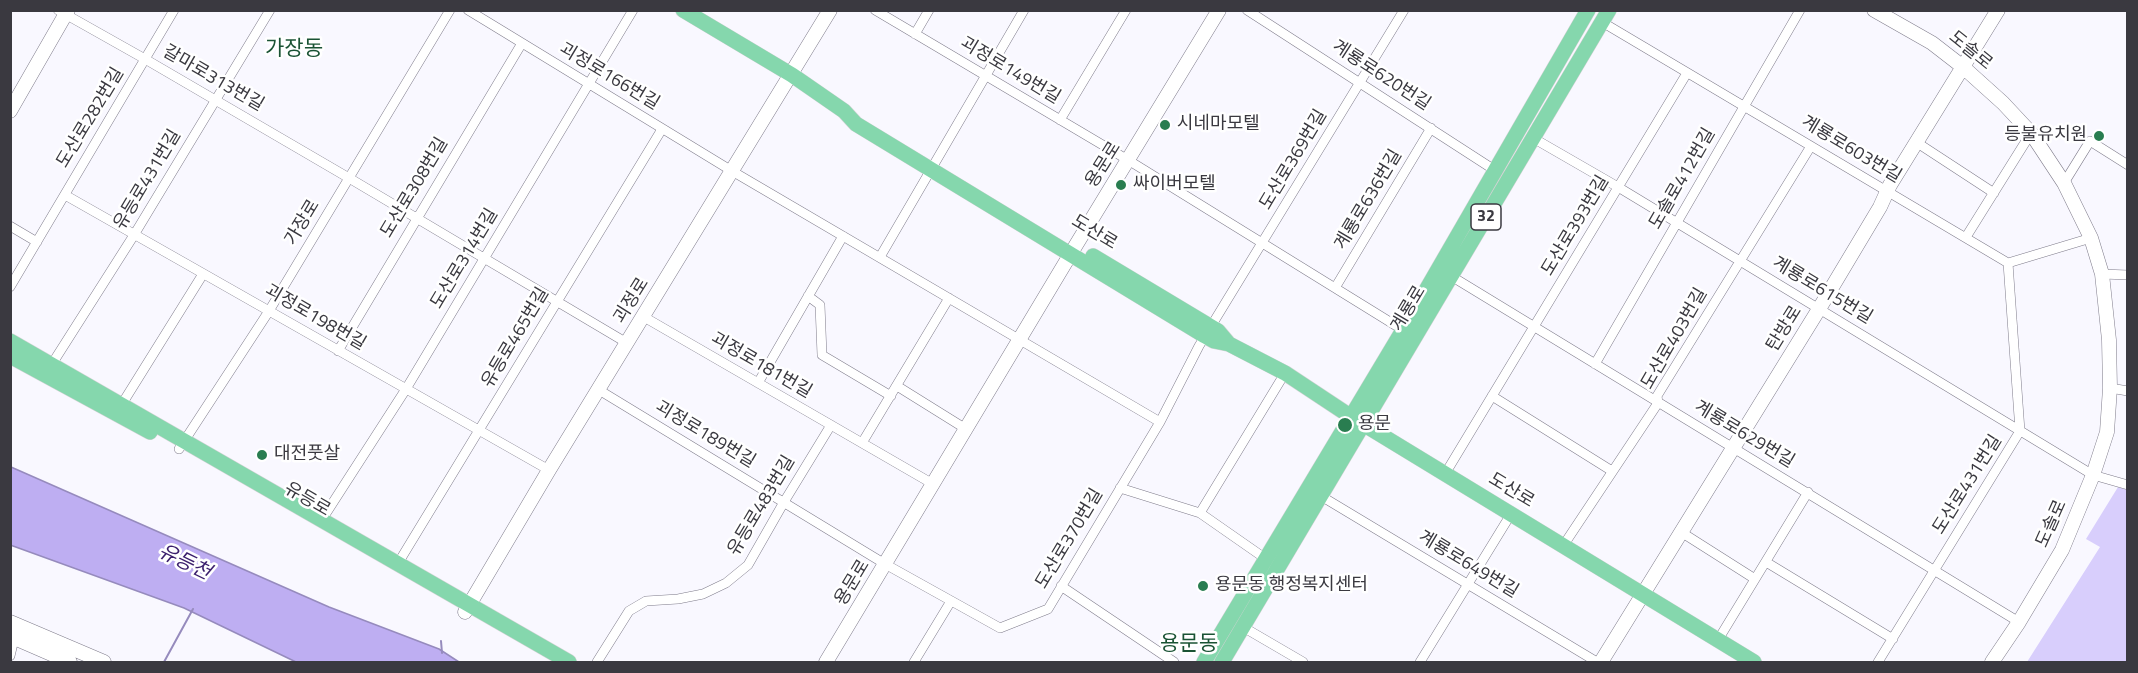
<!DOCTYPE html>
<meta charset="utf-8">
<style>
body{margin:0}
#map{position:relative;width:2138px;height:673px;overflow:hidden;background:#f9f8ff;font-family:"Titillium Web",sans-serif}
canvas{display:block}
.frame{position:absolute;inset:0;border:12px solid #3a3940;pointer-events:none}
</style>
<div id="map">
<canvas width="2138" height="673"></canvas>
<div class="frame"></div>
</div>
<script>
const context = document.querySelector('canvas').getContext('2d');
context.lineJoin = 'round';
function paint(path, color) { context.fillStyle = color; context.fill(path, 'evenodd'); }
const shape = rows => new Path2D(rows.map(r => 'M' + r).join(''));
function trace(path, color, width, dash) { context.strokeStyle = color; context.lineWidth = width; context.lineCap = dash ? 'butt' : 'round'; context.setLineDash(dash || []); context.stroke(path); }
function write(font, color, halo, rows, align = 'center') {
  context.font = font + ' "Titillium Web","Noto Sans KR",sans-serif'; context.lineWidth = 5; context.setLineDash([]); context.textBaseline = 'middle'; context.strokeStyle = halo; context.fillStyle = color; for (const [text, x, y, turn = 0] of rows) {
    context.save(); context.translate(x, y); context.rotate((+turn || 0) * Math.PI / 180); context.textAlign = isNaN(turn) ? turn : align; if (halo) context.strokeText(text, 0, 0); context.fillText(text, 0, 0); context.restore();
  }
}
paint(shape([
 [2118,487,2127,490,2127,662,2027,662,2100,547,2086,539]
]), '#d8cefc');
const water = shape([
 [11,467,329,607,439,649,459,662,296,662,184,608,13,546,10,545,11,467]
]);
paint(water, '#beaef2');
trace(water, '#968bbd', 1.5);
trace(shape([
 [441,641,442,653],
 [164,662,193,609]
]), '#968bbd', 2);
const street = shape([
 [58,10,145,59,349,178,627,343],
 [468,10,732,171,1160,422],
 [875,10,1128,160,1403,330],
 [1247,10,1496,171],
 [1602,22,2008,263,2091,238],
 [915,34,929,10],
 [1060,120,1126,10],
 [1533,138,1618,187,2093,475,2128,485],
 [1916,142,1994,193],
 [2064,183,2090,141,2128,165],
 [65,195,549,470],
 [10,226,37,242],
 [1966,237,2031,133],
 [880,257,1024,10],
 [2102,274,2128,275],
 [1451,276,2019,622],
 [10,287,174,10],
 [1335,288,1431,128],
 [808,296,820,305,822,355,891,396],
 [644,317,933,484],
 [338,351,522,43],
 [52,364,134,235,270,10],
 [1595,364,1800,10],
 [758,383,843,236],
 [897,386,966,429],
 [2110,388,2128,391],
 [599,390,885,564,1000,628,1048,609,1160,422,1199,346,1404,10],
 [1492,396,1612,471],
 [122,404,203,274],
 [862,443,949,298],
 [179,449,269,311,450,10],
 [1445,474,1687,73],
 [1120,488,1200,513,1266,559],
 [1321,496,1597,662],
 [1200,513,1285,373],
 [321,521,406,389,633,10],
 [1681,532,1755,579],
 [1563,546,1658,403,1657,396,1811,146],
 [1766,562,1893,639],
 [397,565,662,129],
 [1061,586,1174,662],
 [1243,627,1303,662],
 [1718,640,1808,492],
 [10,656,15,635],
 [597,662,629,611,646,601,678,599,703,594,726,583,748,565,784,502,831,425],
 [914,662,951,601],
 [1420,662,1511,514],
 [1878,662,2020,431,2008,263]
]);
const secondary = shape([
 [1874,10,1932,43,1963,67,2003,103,2031,133,2064,183,2091,238,2102,274,2109,340,2110,388,2107,432,2093,475,2062,550,2019,622,1992,662],
 [10,111,68,10],
 [465,612,549,470,830,10],
 [10,622,104,662],
 [10,636,70,662],
 [826,662,1076,245,1219,10],
 [1601,662,1819,309,1880,207,1890,185,1998,10]
]);
const primary = shape([
 [683,10,792,75,844,111,856,124,1205,336,1214,341,1229,344,1285,373,1350,416,1754,662],
 [1093,256,1218,331,1229,344],
 [10,341,569,662],
 [10,356,150,432],
 [1204,662,1403,330,1588,10],
 [1222,662,1609,10]
]);
trace(street, '#7f7c8b', 10);
trace(secondary, '#7f7c8b', 15);
trace(primary, '#d4d3d5', 16);
trace(street, '#fff', 9);
trace(secondary, '#fff', 14);
trace(primary, '#85d7ad', 15);
for (const [x, y, r, color] of [
 [1165,125,6,"#297d50"],
 [2099,136,6,"#297d50"],
 [1121,185,6,"#297d50"],
 [1345,425,8,"#297d50"],
 [262,455,6,"#297d50"],
 [1203,586,6,"#297d50"]
]) { const dot = new Path2D(); dot.arc(x, y, r, 0, 2 * Math.PI); context.fillStyle = color; context.fill(dot); trace(dot, '#fff', 2); }
for (const [x, y, w] of [
 [1486,217,30]
]) { const box = new Path2D(); box.roundRect(x - w / 2, y - 13, w, 26, 4.5); context.fillStyle = '#fff'; context.fill(box); trace(box, '#3a3940', 1.5); }
write('bold 16px', '#3a3940', null, [
 ["32",1486,217]
]);
write('18px', '#3a3940', '#fff', [
 ["도솔로",1970,51,39],
 ["괴정로149번길",1010,71,31],
 ["계룡로620번길",1381,76,33],
 ["괴정로166번길",609,77,31],
 ["갈마로313번길",213,79,30],
 ["도산로282번길",91,118,-59],
 ["계룡로603번길",1851,150,31],
 ["도산로369번길",1294,160,-59],
 ["용문로",1104,165,-58],
 ["도솔로412번길",1683,179,-60],
 ["유등로431번길",148,180,-59],
 ["도산로308번길",415,188,-59],
 ["계룡로636번길",1369,200,-59],
 ["가장로",303,223,-59],
 ["도산로393번길",1576,226,-59],
 ["도산로",1094,233,31],
 ["도산로314번길",465,259,-59],
 ["계룡로615번길",1822,291,31],
 ["괴정로",632,301,-58],
 ["계룡로",1409,309,-59],
 ["괴정로198번길",315,318,30],
 ["탄방로",1785,329,-58],
 ["유등로465번길",516,338,-59],
 ["도산로403번길",1675,339,-60],
 ["괴정로181번길",761,366,30],
 ["괴정로189번길",705,435,31],
 ["계룡로629번길",1744,435,31],
 ["도산로431번길",1968,485,-58],
 ["도산로",1511,491,31],
 ["유등로",307,500,30],
 ["유등로483번길",762,506,-59],
 ["도솔로",2052,524,-66],
 ["도산로370번길",1070,539,-59],
 ["계룡로649번길",1468,565,31],
 ["용문로",853,583,-59]
]);
write('18px', '#3a3940', '#fff', [
 ["시네마모텔",1177,125],
 ["등불유치원",2087,136,"right"],
 ["싸이버모텔",1133,185],
 ["용문",1358,425],
 ["대전풋살",274,455],
 ["용문동 행정복지센터",1215,586]
], 'left');
write('italic 20px', '#3a1e6c', '#fff', [
 ["유등천",184,563,26]
]);
write('21px', '#1a5334', '#fff', [
 ["가장동",294,50],
 ["용문동",1189,645]
]);
</script>
